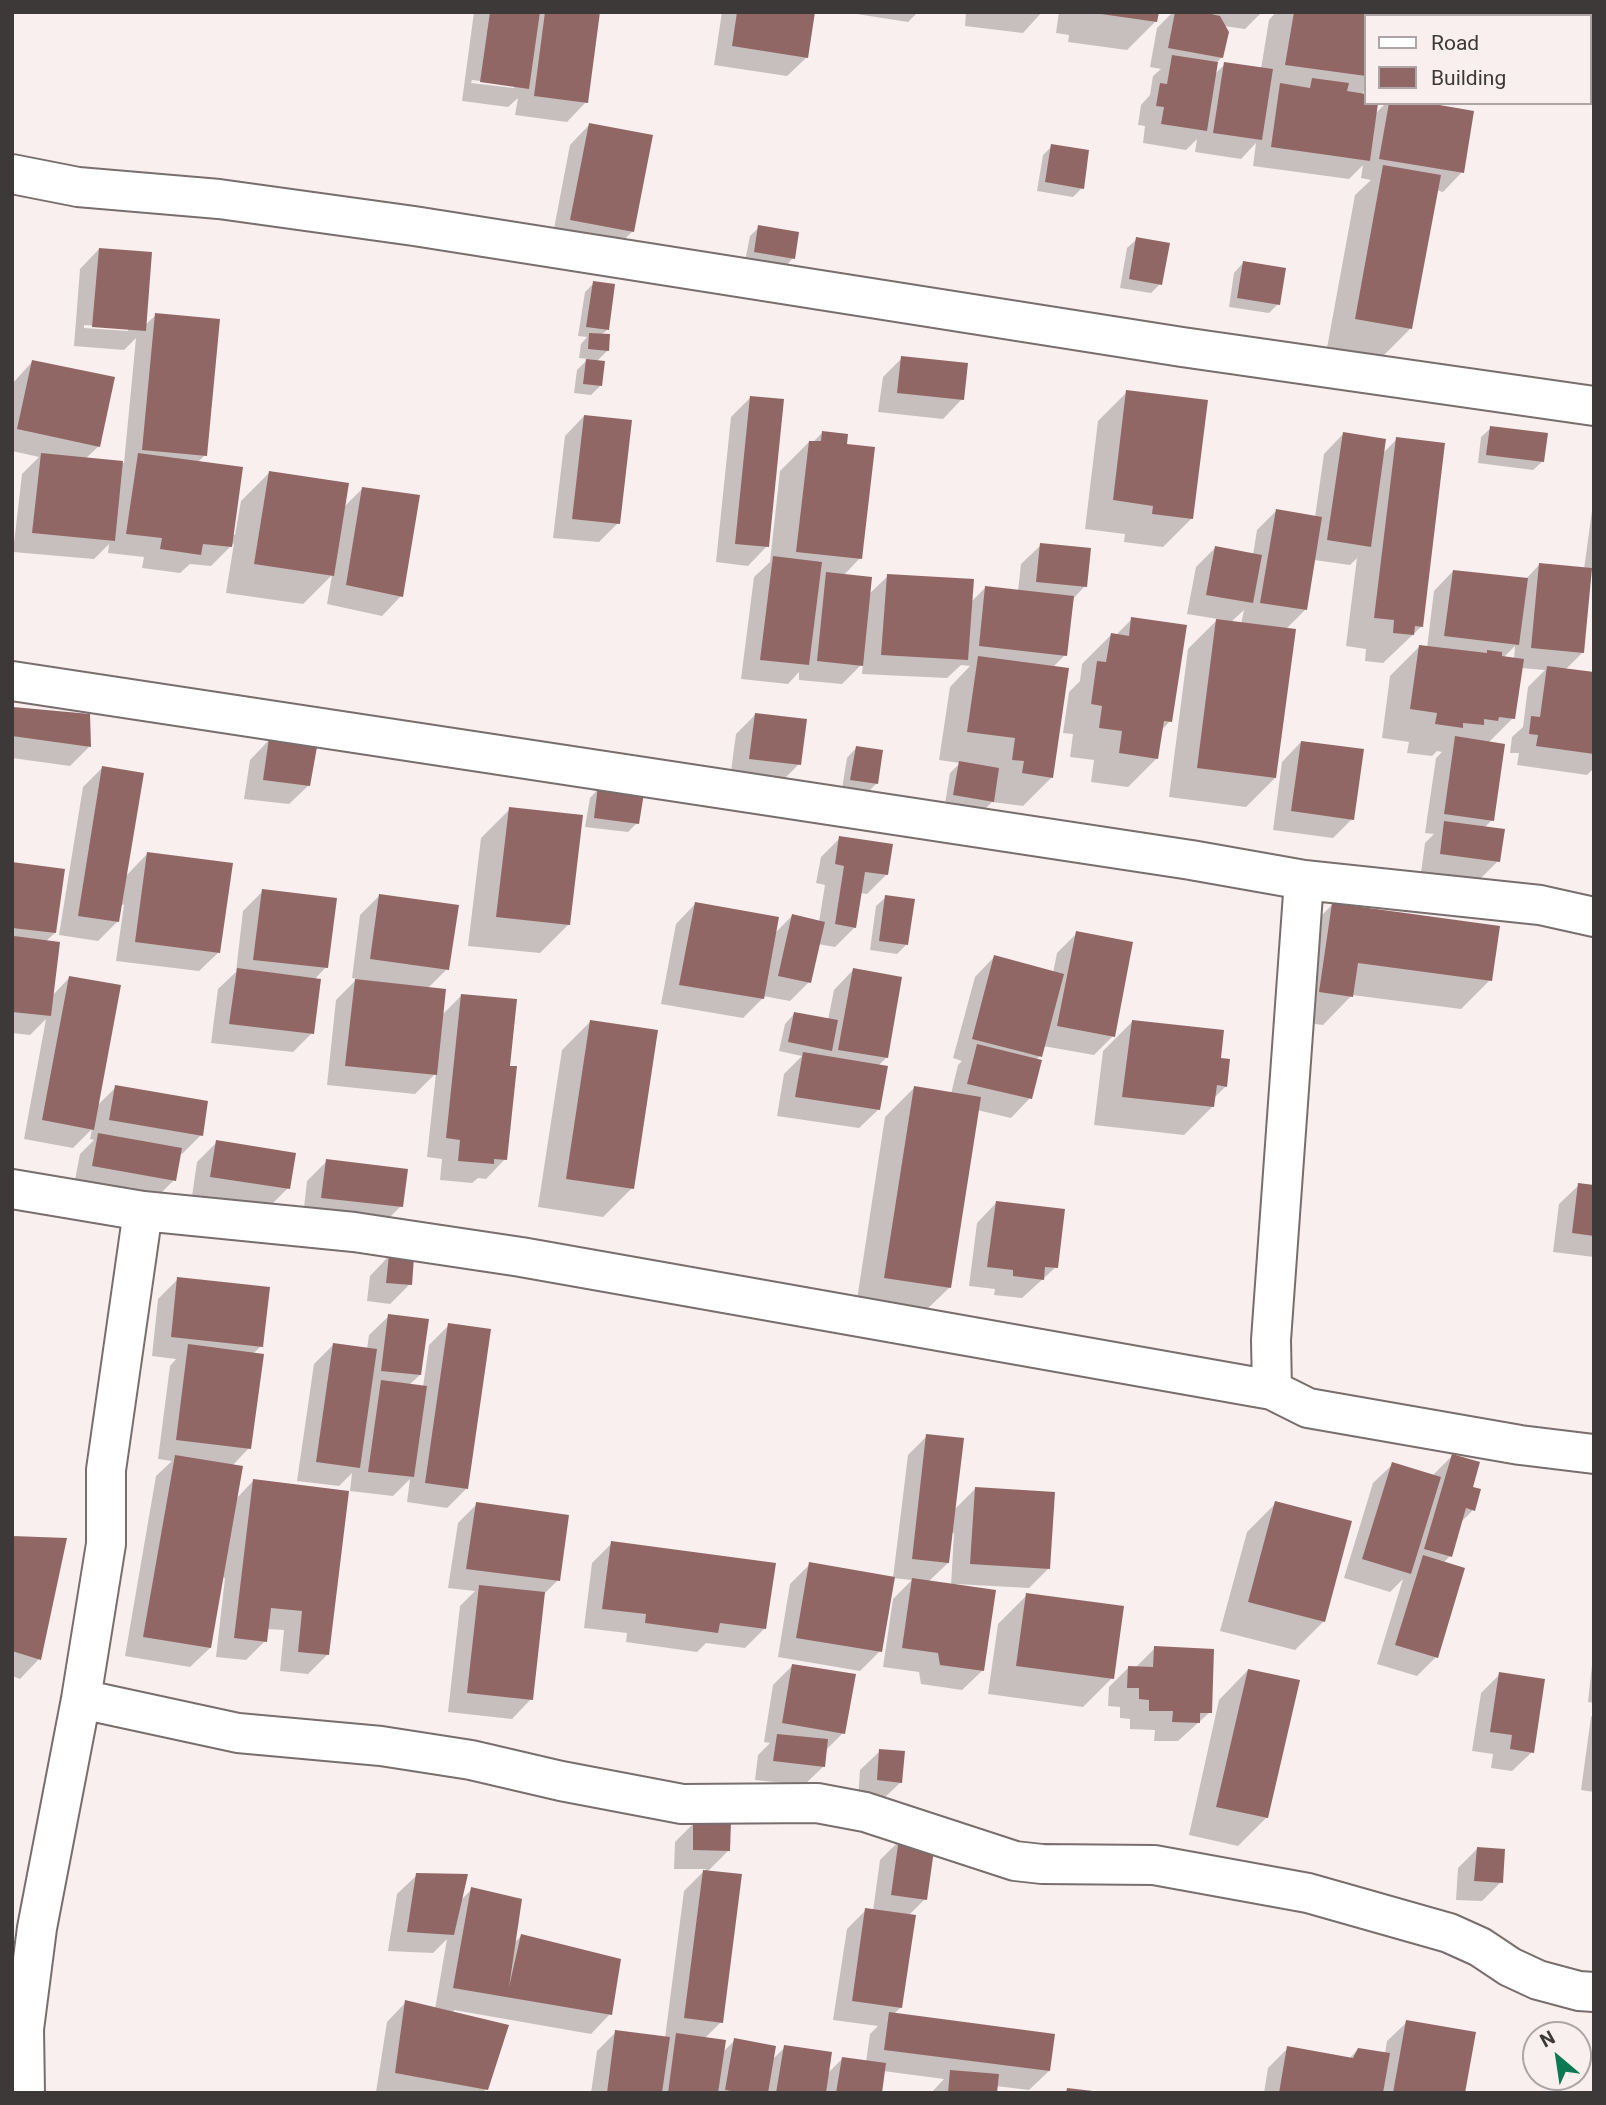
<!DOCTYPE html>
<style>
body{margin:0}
#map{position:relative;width:1606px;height:2105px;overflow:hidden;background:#f9efee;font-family:Roboto,sans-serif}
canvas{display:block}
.frame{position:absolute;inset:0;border:14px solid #3d3939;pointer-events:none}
.legend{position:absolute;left:1364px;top:14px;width:228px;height:91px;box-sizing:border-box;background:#f9efee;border:2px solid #aea6a6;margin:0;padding:9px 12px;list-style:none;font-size:21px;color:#3d3939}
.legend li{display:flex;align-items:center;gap:14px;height:35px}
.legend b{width:35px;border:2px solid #aea6a6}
.north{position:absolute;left:1522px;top:2021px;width:70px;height:70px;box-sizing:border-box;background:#f9efee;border:2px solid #aea6a6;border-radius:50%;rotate:331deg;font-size:19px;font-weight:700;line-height:28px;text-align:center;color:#3d3939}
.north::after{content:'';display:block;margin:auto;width:24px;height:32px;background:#0b7953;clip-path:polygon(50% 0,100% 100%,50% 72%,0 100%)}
</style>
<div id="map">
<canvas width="1606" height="2105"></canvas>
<div class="frame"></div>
<ul class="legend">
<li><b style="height:9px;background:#fff"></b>Road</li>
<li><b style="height:19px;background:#916766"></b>Building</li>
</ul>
<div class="north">N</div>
</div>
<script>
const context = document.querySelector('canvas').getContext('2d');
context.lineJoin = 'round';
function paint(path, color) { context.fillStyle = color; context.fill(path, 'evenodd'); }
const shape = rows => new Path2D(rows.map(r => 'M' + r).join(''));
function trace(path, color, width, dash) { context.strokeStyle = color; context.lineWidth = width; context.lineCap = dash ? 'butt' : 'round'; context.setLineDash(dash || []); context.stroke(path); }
paint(shape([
 [474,12,598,12,586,102,567,122,515,115,518,98,508,107,462,101],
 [472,80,514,85,514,88,471,83],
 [722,12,814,12,807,57,787,76,714,65],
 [844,12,918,12,908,22],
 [966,12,1042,12,1023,33,965,26],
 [1059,12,1157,12,1156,21,1127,50,1068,42,1069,35,1056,33],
 [1173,12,1262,12,1245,29,1224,26,1222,57,1216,63,1214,75,1225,64,1261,69,1269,20,1276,12,1388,12,1366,16,1366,89,1361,95,1366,96,1366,103,1375,114,1386,103,1417,103,1462,172,1443,192,1436,190,1411,328,1382,357,1327,348,1355,195,1371,180,1361,178,1363,165,1349,179,1253,166,1256,143,1241,159,1195,152,1197,139,1186,150,1143,143,1145,126,1138,125,1141,105,1150,95,1153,76,1161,69,1150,67,1157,28],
 [589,125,633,231,613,250,552,239,570,145],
 [1052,146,1082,188,1073,197,1037,191,1043,155],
 [759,227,793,258,784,268,745,261,750,236],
 [1137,239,1160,284,1151,293,1120,288,1127,248],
 [99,249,144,326,156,315,205,455,198,462,232,534,235,535,241,501,270,472,343,508,363,488,401,596,382,616,327,604,332,575,303,604,226,593,234,543,211,566,190,564,180,573,142,568,144,557,108,553,109,544,94,559,13,552,22,474,39,457,12,451,12,384,32,362,99,446,85,459,124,463,136,338,124,350,74,346,80,269],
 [84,325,128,328,128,331,84,328],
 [1243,263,1278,304,1269,313,1229,307,1234,273],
 [594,283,607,330,601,335,608,350,596,362,601,385,591,395,574,393,577,370,588,359,579,358,581,344,587,337,578,336,585,292],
 [902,358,962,399,943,419,878,412,883,377],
 [1127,392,1192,518,1163,547,1124,542,1125,534,1085,529,1098,421],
 [750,398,767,546,748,566,716,562,731,417],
 [584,416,618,523,599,542,553,538,565,436],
 [1491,428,1543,461,1533,470,1478,463,1481,437],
 [822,433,845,446,860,558,843,576,868,595,888,576,970,603,986,587,1018,591,1021,564,1041,545,1085,586,1072,600,1065,655,1053,667,1052,777,1023,806,992,802,983,811,945,804,950,773,960,763,939,760,950,687,970,666,961,665,947,678,862,674,863,663,842,684,799,680,799,672,788,684,741,679,754,577,770,562,780,471,809,442,812,443],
 [1343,434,1383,453,1397,439,1422,626,1383,663,1365,661,1366,649,1346,646,1357,558,1350,565,1314,560,1306,609,1286,629,1275,778,1246,807,1169,797,1188,649,1218,619,1187,614,1196,567,1215,548,1253,555,1257,530,1276,511,1315,517,1324,454],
 [1244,610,1241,624,1231,622],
 [1594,496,1594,572,1590,571,1583,652,1565,670,1594,674,1594,768,1587,775,1517,765,1519,753,1510,753,1512,737,1523,727,1528,687,1545,670,1521,668,1513,718,1488,743,1492,820,1484,828,1498,861,1479,880,1421,873,1425,843,1434,834,1425,833,1436,758,1442,752,1437,751,1432,756,1407,753,1409,742,1382,738,1390,676,1419,647,1427,648,1434,591,1453,571,1525,580,1539,565,1584,569],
 [1515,646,1514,659,1503,658],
 [1132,619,1170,721,1161,731,1157,758,1128,787,1091,782,1094,760,1070,757,1073,734,1063,733,1069,692,1080,681,1082,664,1111,635,1115,636],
 [14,708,89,747,70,766,12,758,12,710],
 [756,714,799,764,780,783,730,778,736,734],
 [269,740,309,785,289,804,244,799,250,760],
 [1301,742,1352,819,1333,838,1273,830,1282,762],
 [856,748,876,784,867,793,842,789,847,758],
 [102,768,125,877,147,854,219,952,199,971,116,961,124,905,120,904,118,921,98,941,59,935,83,787],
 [599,788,637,823,628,832,585,827,590,798],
 [510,809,569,924,540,953,468,946,481,838],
 [840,838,887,874,867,894,860,893,855,927,835,947,818,944,809,982,790,1001,763,996,762,999,743,1018,661,1004,676,924,695,904,774,934,792,916,819,922,825,885,816,883,821,857],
 [12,864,55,933,45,942,52,996,69,978,97,1106,116,1087,201,1135,182,1154,179,1154,174,1180,155,1199,74,1185,80,1154,94,1140,90,1139,92,1129,73,1148,24,1139,46,1019,30,1035,12,1033],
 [263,891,326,967,314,980,312,1033,293,1052,211,1043,218,989,236,972,243,911],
 [380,895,447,969,428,988,441,1016,461,996,508,1067,505,1159,486,1179,478,1178,472,1183,440,1180,442,1159,427,1157,436,1073,415,1094,327,1085,336,1000,357,979,352,978,360,915],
 [886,897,907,944,897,954,870,950,876,906],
 [1332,905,1490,980,1461,1009,1352,995,1323,1025,1291,1021,1303,934],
 [1077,933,1113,1036,1094,1055,1043,1046,1040,1056,1036,1060,1030,1098,1011,1118,977,1110,950,1287,920,1316,856,1306,885,1117,914,1088,951,1094,958,1065,962,1061,953,1058,975,977,994,957,1053,973,1057,953],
 [853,970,886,1058,878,1066,879,1109,859,1128,777,1116,784,1074,802,1056,779,1051,785,1024,794,1014,828,1020,834,990],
 [591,1021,632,1188,603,1217,538,1207,562,1050],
 [1132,1022,1220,1059,1226,1086,1214,1098,1213,1106,1184,1135,1094,1125,1103,1051],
 [217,1142,288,1188,269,1207,192,1196,197,1162],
 [327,1161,401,1206,381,1226,303,1217,307,1181],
 [1579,1185,1594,1187,1594,1257,1553,1252,1559,1204],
 [996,1203,1056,1267,1022,1298,994,1295,995,1289,969,1286,977,1223],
 [389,1256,410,1284,390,1304,367,1301,370,1276],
 [178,1279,261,1346,253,1354,249,1448,232,1466,236,1499,253,1481,328,1654,308,1674,280,1671,284,1630,267,1629,265,1641,246,1660,216,1657,225,1578,222,1577,210,1648,190,1667,125,1656,156,1476,172,1461,158,1459,170,1366,176,1359,152,1356,158,1299],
 [389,1316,420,1375,409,1385,423,1387,429,1345,449,1325,467,1488,447,1508,407,1502,410,1479,393,1496,350,1491,352,1473,339,1486,297,1481,314,1364,333,1345,367,1349,369,1335],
 [927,1436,954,1510,975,1489,1048,1569,1029,1588,956,1584,982,1671,962,1690,921,1684,919,1672,883,1667,893,1599,912,1580,893,1578,908,1455],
 [951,1533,954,1533,951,1586,928,1582,948,1563],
 [1452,1456,1471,1488,1473,1510,1460,1523,1450,1556,1443,1563,1436,1657,1417,1676,1377,1664,1403,1579,1390,1592,1344,1578,1373,1483,1393,1464,1432,1476],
 [1276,1503,1324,1621,1295,1650,1220,1631,1247,1532],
 [477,1504,558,1580,543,1595,531,1699,512,1719,448,1712,460,1606,475,1591,448,1588,458,1523],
 [12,1537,39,1659,20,1679,12,1676],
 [612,1543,765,1628,745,1648,706,1643,697,1652,626,1642,627,1633,584,1628,592,1563],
 [810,1564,880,1651,860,1671,778,1657,790,1584],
 [1027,1595,1112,1678,1083,1707,988,1694,998,1624],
 [1594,1647,1594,1703,1588,1702],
 [1155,1648,1210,1712,1178,1741,1154,1741,1155,1730,1130,1729,1130,1719,1120,1718,1120,1707,1108,1706,1109,1687,1128,1668,1135,1668],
 [793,1665,843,1733,825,1751,824,1766,804,1785,755,1780,758,1755,770,1743,764,1742,773,1685],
 [1248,1670,1267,1817,1238,1846,1189,1835,1219,1700],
 [1500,1674,1532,1752,1512,1771,1491,1768,1493,1754,1472,1751,1481,1693],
 [1594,1714,1594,1792,1581,1790,1591,1717],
 [880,1751,901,1782,881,1801,858,1799,860,1770],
 [694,1823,729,1850,707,1872,721,2022,704,2039,722,2053,735,2040,772,2060,785,2047,827,2074,842,2059,866,2062,870,2034,878,2026,833,2020,847,1929,866,1910,873,1911,880,1860,900,1840,925,1899,908,1916,900,2008,893,2015,1049,2071,1029,2090,996,2086,995,2093,931,2093,944,2079,883,2071,880,2093,591,2093,597,2051,616,2032,665,2038,684,1891,706,1869,674,1869,675,1842],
 [1477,1849,1501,1882,1482,1901,1456,1900,1458,1868],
 [417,1875,460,1901,472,1889,513,1944,521,1936,610,2014,591,2034,454,2010,453,2013,486,2089,482,2093,376,2092,387,2022,406,2002,435,2009,447,1939,433,1953,388,1951,397,1894],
 [1407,2022,1463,2093,1264,2093,1268,2068,1288,2048,1349,2059,1358,2049,1385,2054,1387,2041]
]), '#0003');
paint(shape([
 [490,12,540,12,529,89,480,82],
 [545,12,600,12,588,103,534,96],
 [737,12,815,12,808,58,732,46],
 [1101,12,1159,12,1157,22,1101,14],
 [1175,12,1203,12,1220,16,1229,32,1223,58,1168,48],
 [1294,12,1390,12,1389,16,1366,16,1366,76,1285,65],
 [1172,55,1218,62,1207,131,1161,124,1164,107,1156,106,1160,83,1167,84],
 [1224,62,1273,69,1262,140,1213,133],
 [1312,78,1349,83,1347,91,1366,94,1366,103,1378,103,1370,161,1271,147,1280,83,1310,88],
 [1389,103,1428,103,1474,111,1464,173,1379,159],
 [589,123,653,135,634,232,570,220],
 [1051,144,1089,150,1084,189,1045,182],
 [1383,165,1441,175,1412,329,1355,319],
 [758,225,799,232,795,259,754,252],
 [1136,237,1170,243,1162,285,1129,279],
 [99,248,152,252,146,331,92,327],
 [1243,261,1286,268,1280,305,1237,298],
 [593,281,615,284,609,330,586,327],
 [155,313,220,319,207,456,142,450],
 [589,333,610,334,609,351,588,349],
 [901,356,968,363,964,400,897,393],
 [586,359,605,361,602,386,583,384],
 [32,360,115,377,100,447,17,429],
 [1126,390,1208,400,1193,519,1152,514,1153,506,1113,500],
 [750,396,784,399,769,547,735,544],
 [584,415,632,420,620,524,572,519],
 [1490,426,1548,433,1544,462,1486,455],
 [822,431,848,434,847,444,875,447,862,559,796,552,809,441,821,441],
 [1343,432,1386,439,1371,547,1327,540],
 [1396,437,1445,443,1423,627,1415,626,1414,635,1393,633,1394,620,1374,618],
 [41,453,123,461,115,541,32,533],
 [138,453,243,467,232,547,203,544,201,555,160,549,162,538,126,534],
 [269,471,349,483,334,576,254,564],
 [362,487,420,495,403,597,346,585],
 [1276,509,1322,517,1307,610,1260,603],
 [1040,543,1091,548,1087,587,1036,582],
 [1215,546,1262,555,1253,603,1206,595],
 [773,556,822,562,809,665,760,660],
 [1539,563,1592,568,1584,653,1531,648],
 [1453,570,1528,578,1519,645,1444,636],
 [826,572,872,577,863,666,817,661],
 [887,574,974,579,968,660,881,655],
 [985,586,1074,596,1067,656,979,646],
 [1131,617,1187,625,1172,722,1164,721,1158,759,1119,753,1122,731,1099,728,1102,706,1091,704,1097,661,1106,662,1111,633,1129,636],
 [1216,619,1296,629,1276,778,1197,768],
 [1419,645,1487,653,1487,650,1502,652,1502,656,1524,659,1515,719,1499,717,1498,721,1484,719,1484,725,1463,723,1463,728,1435,724,1437,713,1410,709],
 [978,656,1069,668,1053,778,1022,773,1024,761,1012,760,1015,738,967,732],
 [1547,666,1594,672,1594,754,1536,746,1538,735,1529,734,1531,716,1540,717],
 [13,707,90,714,91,747,12,736],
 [755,713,807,719,801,765,749,759],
 [1455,736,1505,744,1494,821,1444,814],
 [269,738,317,747,310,786,263,780],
 [1301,741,1364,749,1354,820,1291,811],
 [856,746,883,750,878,784,850,780],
 [959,761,999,768,994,802,953,795],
 [102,766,144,773,119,922,78,916],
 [598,786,644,793,639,824,594,818],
 [509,807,583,815,570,925,496,917],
 [1444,821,1505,829,1500,862,1440,854],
 [839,836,893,844,888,875,865,872,856,928,835,924,844,866,835,864],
 [147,852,233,863,220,953,135,942],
 [12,862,65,869,56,933,12,928],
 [262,889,337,898,328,968,253,960],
 [379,894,459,905,449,970,370,959],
 [885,895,915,899,908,945,879,941],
 [695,902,779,917,764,999,679,985],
 [1332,903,1500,926,1492,981,1358,963,1353,997,1319,992],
 [792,914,825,922,811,983,778,976],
 [1076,931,1133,942,1115,1037,1057,1026],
 [14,936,60,942,51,1016,12,1012],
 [994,955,1064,974,1042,1057,972,1039],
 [237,968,321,979,314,1034,229,1024],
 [853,968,902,977,888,1058,838,1050],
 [69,976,121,985,94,1130,42,1120],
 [355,979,446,989,437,1075,345,1066],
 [461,994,517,999,510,1066,517,1066,507,1160,494,1159,494,1164,458,1161,460,1140,446,1138],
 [794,1012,838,1020,832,1051,788,1042],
 [590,1020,658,1030,634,1189,566,1179],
 [1132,1020,1224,1030,1221,1058,1230,1059,1227,1087,1217,1085,1214,1107,1122,1097],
 [977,1044,1042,1060,1032,1099,967,1084],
 [803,1052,888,1066,880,1110,795,1097],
 [115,1085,208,1101,203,1136,109,1120],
 [914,1086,981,1097,951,1288,884,1278],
 [98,1133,182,1148,176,1181,92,1166],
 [216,1140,296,1153,290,1189,210,1177],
 [326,1159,408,1169,403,1207,321,1198],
 [1578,1183,1594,1185,1594,1236,1572,1233],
 [996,1201,1065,1209,1058,1268,1045,1267,1044,1280,1013,1276,1013,1270,987,1267],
 [389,1255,414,1257,412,1285,386,1283],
 [177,1277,270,1287,263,1347,171,1337],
 [388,1314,429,1319,421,1375,381,1371],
 [448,1323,491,1329,468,1489,425,1483],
 [333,1343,377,1349,360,1468,316,1462],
 [188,1344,264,1354,251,1449,176,1440],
 [381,1380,427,1386,414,1477,368,1472],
 [926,1434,964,1438,949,1563,912,1559],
 [1452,1454,1480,1462,1473,1487,1481,1489,1475,1511,1466,1508,1452,1557,1424,1549],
 [175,1455,243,1466,211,1648,143,1637],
 [1392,1462,1441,1477,1411,1574,1362,1559],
 [253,1479,349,1491,329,1655,298,1652,302,1611,271,1608,267,1642,234,1638],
 [975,1487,1055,1492,1050,1569,970,1564],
 [1275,1501,1352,1521,1325,1622,1248,1602],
 [476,1502,569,1515,560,1581,466,1569],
 [12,1536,67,1538,41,1660,12,1651],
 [611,1541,776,1563,766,1629,720,1623,718,1633,645,1623,646,1614,602,1609],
 [1423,1555,1465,1568,1438,1658,1395,1645],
 [809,1562,895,1577,882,1652,796,1638],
 [912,1578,996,1590,984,1671,940,1665,938,1653,902,1648],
 [479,1585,545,1592,533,1700,467,1693],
 [1026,1593,1124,1606,1114,1679,1016,1666],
 [1154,1646,1214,1649,1212,1713,1200,1713,1200,1723,1172,1722,1173,1711,1149,1711,1149,1700,1139,1699,1139,1688,1127,1688,1128,1666,1153,1667],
 [792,1664,856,1674,845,1734,782,1723],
 [1248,1669,1300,1680,1268,1818,1216,1807],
 [1499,1672,1545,1679,1534,1753,1510,1749,1512,1735,1490,1732],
 [777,1734,828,1739,825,1767,773,1761],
 [879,1749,905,1751,902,1783,877,1780],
 [693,1821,731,1821,730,1851,693,1850],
 [899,1838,935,1843,927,1900,891,1895],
 [1477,1847,1505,1849,1503,1883,1474,1881],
 [703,1870,742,1874,723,2023,684,2018],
 [416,1873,468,1874,454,1935,407,1932],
 [471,1887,522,1899,509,1987,521,1934,621,1959,612,2015,453,1988],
 [865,1908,916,1915,902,2008,852,2001],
 [405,2000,509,2025,488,2090,395,2073],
 [889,2012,1055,2034,1050,2071,884,2050],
 [1406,2020,1476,2032,1465,2093,1393,2093],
 [615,2030,670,2037,662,2093,607,2093],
 [676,2033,726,2040,718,2093,668,2093],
 [734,2038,776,2046,768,2093,731,2093,731,2091,725,2090],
 [784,2045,832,2052,826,2093,776,2093],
 [1287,2046,1353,2058,1358,2048,1390,2053,1383,2093,1279,2093],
 [842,2057,886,2063,882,2093,836,2093],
 [950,2070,999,2074,997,2093,948,2093],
 [1067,2088,1093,2091,1093,2093,1066,2093]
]), '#916766');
const minor = shape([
 [12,174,78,187,219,199,414,226,1182,347,1594,406],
 [12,681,1191,860,1304,880,1540,905,1594,917],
 [1304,880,1271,1340,1272,1390,1308,1408,1520,1445,1594,1454],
 [12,1189,143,1211,354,1232,521,1257,1272,1390],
 [81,1699,238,1733,381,1746,471,1760,561,1781,682,1804,817,1803,865,1812,1015,1861,1042,1864,1154,1865,1308,1893,1449,1933,1480,1947,1510,1967,1538,1980,1579,1991,1594,1992],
 [25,2093,24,2029,37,1928,81,1699,106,1544,106,1470,143,1211]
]);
trace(minor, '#776e6d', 42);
trace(minor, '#fff', 38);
</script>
